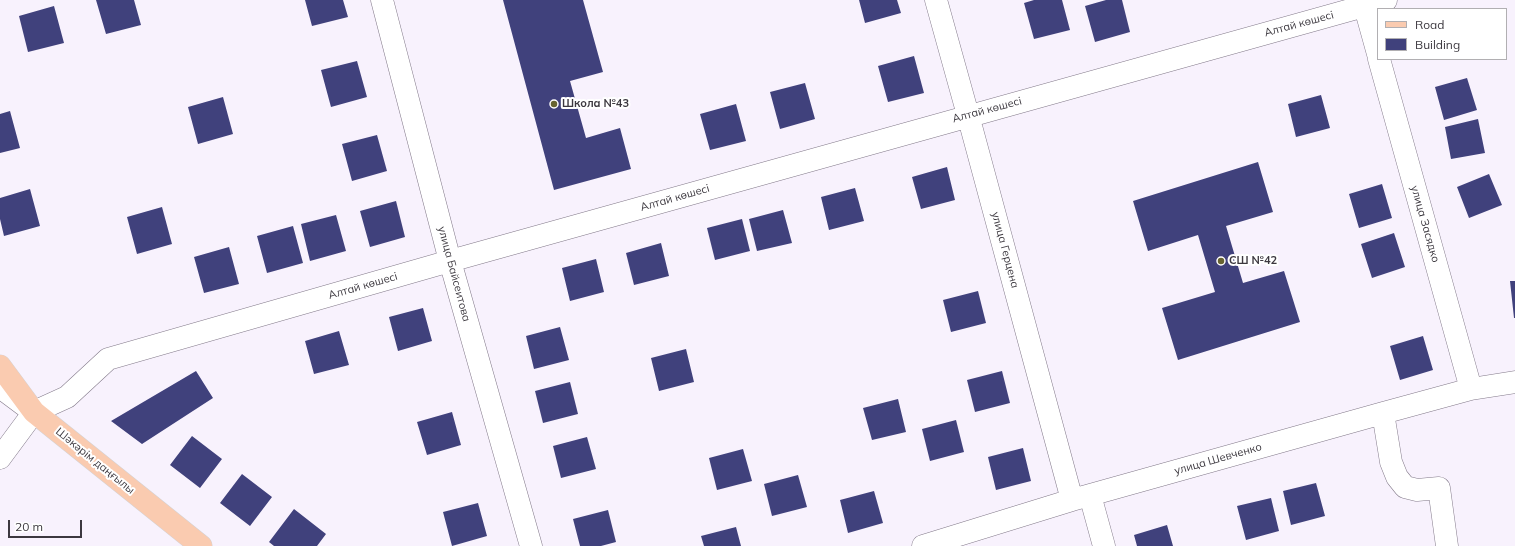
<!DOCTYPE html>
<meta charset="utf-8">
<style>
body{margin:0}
#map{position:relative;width:1515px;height:546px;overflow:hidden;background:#f8f2fd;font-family:Mulish,sans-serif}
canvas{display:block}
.legend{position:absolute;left:1377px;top:8px;width:130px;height:52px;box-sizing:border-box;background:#fff;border:1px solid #b1afb2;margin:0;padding:5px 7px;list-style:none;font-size:12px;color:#3c383f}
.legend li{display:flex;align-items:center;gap:8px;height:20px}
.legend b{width:20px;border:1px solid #b1afb2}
.scale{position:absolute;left:8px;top:520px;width:74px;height:18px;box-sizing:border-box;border:2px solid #3c383f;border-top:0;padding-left:5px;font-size:12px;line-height:14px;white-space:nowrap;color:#3c383f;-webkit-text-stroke:3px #fff;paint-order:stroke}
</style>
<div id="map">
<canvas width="1515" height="546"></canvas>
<ul class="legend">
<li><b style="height:5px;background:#facbb0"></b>Road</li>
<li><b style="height:11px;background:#40417c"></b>Building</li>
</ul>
<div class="scale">20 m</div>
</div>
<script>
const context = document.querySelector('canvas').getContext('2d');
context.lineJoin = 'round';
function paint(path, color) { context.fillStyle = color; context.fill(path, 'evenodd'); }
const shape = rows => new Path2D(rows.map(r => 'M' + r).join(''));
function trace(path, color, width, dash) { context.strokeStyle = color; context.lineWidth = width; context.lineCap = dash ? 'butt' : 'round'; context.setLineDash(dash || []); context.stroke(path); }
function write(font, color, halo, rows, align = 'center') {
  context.font = font + ' Mulish,sans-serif'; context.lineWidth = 4; context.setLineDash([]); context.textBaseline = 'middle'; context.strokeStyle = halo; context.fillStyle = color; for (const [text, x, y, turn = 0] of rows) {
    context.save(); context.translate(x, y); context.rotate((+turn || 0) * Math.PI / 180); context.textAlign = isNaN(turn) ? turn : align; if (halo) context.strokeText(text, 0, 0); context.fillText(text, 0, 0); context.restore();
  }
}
paint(shape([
 [96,0,134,0,141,25,106,34],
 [305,0,343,0,348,17,312,26],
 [503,0,583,0,603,72,570,81,586,138,620,128,631,169,554,190],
 [859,0,897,0,901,13,865,23],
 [1034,0,1062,0,1070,30,1034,39,1024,3],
 [1106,0,1122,0,1130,32,1095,42,1085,6],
 [54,6,64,43,28,52,19,16],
 [914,56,924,93,888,102,878,66],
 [357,61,367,97,331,107,321,70],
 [1467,78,1477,110,1444,120,1435,87],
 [805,83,815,119,780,129,770,92],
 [1321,95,1330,128,1296,137,1288,104],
 [223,97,233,134,198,144,188,107],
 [736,104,746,141,710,150,700,114],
 [10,111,20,148,0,153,0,114],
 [1478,119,1485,153,1451,159,1445,127],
 [377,135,387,171,352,181,342,144],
 [1258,162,1273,212,1226,226,1243,283,1284,271,1300,322,1178,360,1162,308,1215,292,1198,235,1148,251,1133,201],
 [947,167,955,200,921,209,912,177],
 [1489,174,1502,205,1469,218,1457,187],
 [1382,184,1392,218,1359,228,1349,194],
 [855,188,864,221,829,230,821,197],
 [30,189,40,226,4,236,0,219,0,198],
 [396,201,405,237,370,247,360,211],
 [162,207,172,244,137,254,127,217],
 [783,210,792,243,757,251,749,219],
 [336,215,346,251,310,261,301,224],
 [742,219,750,251,715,260,707,228],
 [293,226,303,263,267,273,257,236],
 [1394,233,1405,267,1372,278,1361,244],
 [661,243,669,276,634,285,626,253],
 [229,247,239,284,204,293,194,257],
 [596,259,604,292,570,301,562,268],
 [1510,281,1515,281,1515,318,1514,318],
 [978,291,986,323,951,332,943,300],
 [423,308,432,341,398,351,389,317],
 [560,327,569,360,534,369,526,336],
 [339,331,349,365,314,374,305,341],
 [1423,336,1433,370,1400,380,1390,346],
 [686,349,694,382,659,391,651,358],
 [196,371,213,398,142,444,111,421],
 [1002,371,1010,403,975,412,967,380],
 [570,382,578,414,543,423,535,391],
 [898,399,906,432,872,440,863,408],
 [452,412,461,445,427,455,417,422],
 [956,420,964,452,930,461,922,429],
 [192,436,222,459,200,488,170,465],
 [587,437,596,469,561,478,553,446],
 [1023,448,1031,481,996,490,988,457],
 [743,449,752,481,717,490,709,458],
 [242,474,272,497,250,526,220,503],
 [798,475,807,507,772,516,764,484],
 [1316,483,1325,516,1291,525,1283,491],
 [874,491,883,523,848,533,840,500],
 [1271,498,1279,531,1246,540,1237,506],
 [478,503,487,536,452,546,443,512],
 [294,509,326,534,317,546,274,546,269,542],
 [608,510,616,542,601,546,580,546,573,519],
 [1167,525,1173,546,1137,546,1134,535],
 [736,527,741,546,704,546,701,536]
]), '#40417c');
const minor = shape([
 [382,0,450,261,531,546],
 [936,0,968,115,1072,500],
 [1363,0,1378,54],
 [1379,59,1471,389],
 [0,387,28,408],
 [1383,413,1391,462,1397,477,1405,487,1417,490,1439,488,1447,546],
 [0,458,34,412,67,397,108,359,450,261,1386,0],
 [1090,495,1104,546],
 [923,546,1072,500,1383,413,1471,389,1515,382]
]);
const major = shape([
 [0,366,34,412,201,546]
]);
trace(minor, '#837a8a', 23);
trace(major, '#d4d3d5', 23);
trace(minor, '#fff', 22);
trace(major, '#facbb0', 22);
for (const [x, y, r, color] of [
 [554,104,4,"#676431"],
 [1221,261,4,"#676431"]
]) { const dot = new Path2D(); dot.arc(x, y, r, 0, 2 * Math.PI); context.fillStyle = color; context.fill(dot); trace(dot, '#fff', 1.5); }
write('11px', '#3c383f', '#fff', [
 ["Алтай көшесі",1299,24,-15],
 ["Алтай көшесі",987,110,-15],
 ["Алтай көшесі",675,198,-16],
 ["улица Засядко",1425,224,74],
 ["улица Герцена",1005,250,75],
 ["улица Байсеитова",454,274,75],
 ["Алтай көшесі",363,286,-16],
 ["улица Шевченко",1218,459,-16],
 ["Шәкәрім даңғылы",95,461,39]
]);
write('bold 11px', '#3c383f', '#fff', [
 ["Школа №43",562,104],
 ["СШ №42",1229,261]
], 'left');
</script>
